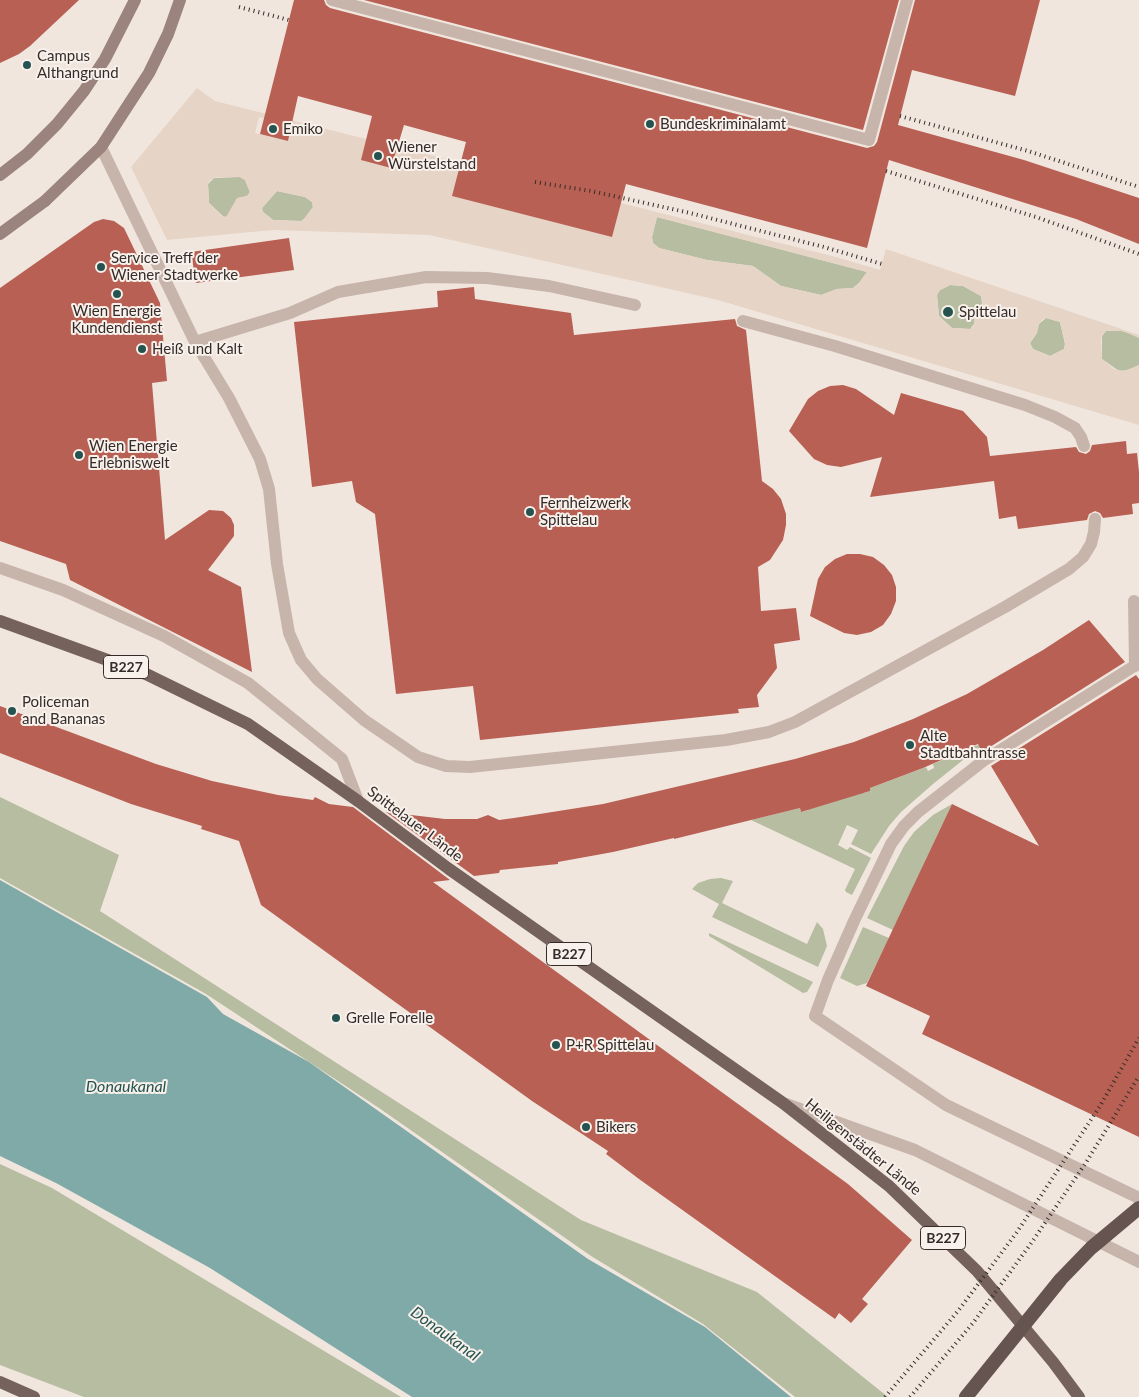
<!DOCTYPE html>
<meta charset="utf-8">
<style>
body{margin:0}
canvas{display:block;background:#f0e6de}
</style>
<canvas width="1139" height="1397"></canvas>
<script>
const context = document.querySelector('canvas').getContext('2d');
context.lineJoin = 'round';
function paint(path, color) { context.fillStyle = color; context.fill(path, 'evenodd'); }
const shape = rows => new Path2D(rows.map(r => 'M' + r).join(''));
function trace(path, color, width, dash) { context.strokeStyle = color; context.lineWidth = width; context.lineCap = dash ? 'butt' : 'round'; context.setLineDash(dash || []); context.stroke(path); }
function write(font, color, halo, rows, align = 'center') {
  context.font = font + ' Lato,sans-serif'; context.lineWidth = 4; context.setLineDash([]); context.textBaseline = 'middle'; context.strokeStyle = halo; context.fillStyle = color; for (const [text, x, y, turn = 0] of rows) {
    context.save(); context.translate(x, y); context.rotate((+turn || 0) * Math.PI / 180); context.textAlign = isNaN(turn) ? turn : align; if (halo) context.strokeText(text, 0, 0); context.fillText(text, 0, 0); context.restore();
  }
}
paint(shape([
 [240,177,245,180,250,192,247,196,238,198,228,216,224,217,209,203,208,184,214,178],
 [277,191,305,197,312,202,313,207,304,219,301,221,273,220,263,212,262,208],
 [657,217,867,272,859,283,853,288,837,289,821,295,781,286,753,266,707,260,659,248,653,243,652,237],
 [950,285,963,286,981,296,983,311,977,314,974,324,970,329,952,328,939,316,937,295,940,290],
 [1046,318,1060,322,1065,344,1064,349,1050,356,1033,349,1030,343,1037,333,1039,324],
 [1118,330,1132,334,1139,338,1139,365,1130,370,1119,371,1102,359,1102,336,1106,331],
 [985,744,968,756,933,784,901,812,889,826,871,854,851,844,858,830,847,825,838,845,847,850,850,847,871,858,852,895,846,892,845,890,855,869,751,820,800,808,801,812,808,810,808,807,863,790,864,793,870,791,870,788,926,767,928,771,934,768,933,764,974,746],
 [0,797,119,855,100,911,581,1220,757,1292,888,1397,795,1397,703,1324,591,1256,379,1108,206,994,0,878],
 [952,804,893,930,867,918,904,846,914,832,933,815],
 [721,878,733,881,722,903,807,944,817,922,823,929,827,946,818,967,712,917,719,904,692,889,698,883,710,879],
 [863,927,889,938,867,983,857,986,840,978],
 [709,933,813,982,807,992,803,993,709,936],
 [0,1164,52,1188,401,1397,84,1397,0,1365]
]), '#b7bda0');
paint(shape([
 [197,88,215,101,836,257,880,270,886,249,1139,335,1139,338,1123,331,1106,331,1102,335,1101,340,1102,359,1114,369,1124,371,1139,365,1139,425,718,300,429,235,273,230,167,240,131,167],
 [259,117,291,125,288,141,255,133],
 [217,177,240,177,245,180,250,192,247,196,237,198,226,217,222,216,209,203,208,184,210,180],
 [277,191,305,197,312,202,313,207,304,219,301,221,273,220,263,212,262,208],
 [657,217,867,272,859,283,853,288,837,289,821,295,781,286,753,266,707,260,659,248,653,243,652,237],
 [950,285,963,286,981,296,984,309,983,311,974,317,974,325,970,329,952,328,939,316,937,295,940,290],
 [1046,318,1060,322,1065,344,1064,349,1050,356,1033,349,1030,343,1037,333,1039,324,1043,319]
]), '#e6d5c7');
paint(shape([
 [0,880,207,997,223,1014,309,1062,588,1259,705,1327,791,1397,412,1397,210,1268,56,1183,0,1156]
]), '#80aaa7');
paint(shape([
 [0,0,79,0,30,46,19,54,0,63],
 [294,0,324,0,326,5,330,8,867,148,874,146,877,142,915,0,1040,0,1015,96,912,70,898,125,1024,160,1139,198,1139,244,1076,219,889,160,867,248,626,184,612,237,452,196,466,142,404,125,391,168,361,160,372,116,298,96,288,141,260,134],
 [364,0,899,0,863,130],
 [103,219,114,221,124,228,160,303,167,381,152,383,165,540,209,510,223,511,231,518,234,525,234,536,208,570,241,587,252,672,70,580,66,564,0,541,0,288,94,222],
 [289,238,294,270,196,283,191,252],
 [474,287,475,299,571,313,574,335,735,319,737,326,746,330,762,481,773,489,781,499,786,514,786,525,783,540,770,560,758,567,761,611,796,608,800,640,774,644,777,668,757,695,759,707,738,709,739,713,480,740,473,686,396,694,375,514,356,502,352,481,312,487,294,322,438,307,437,291],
 [843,385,856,389,894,415,901,393,963,411,987,437,990,456,1076,447,1079,452,1086,454,1090,451,1092,445,1126,441,1127,454,1137,453,1139,472,1139,503,1132,504,1133,514,1103,518,1100,513,1095,511,1089,514,1087,520,1018,529,1016,516,999,519,994,481,870,497,882,457,841,467,827,465,814,459,789,431,808,399,818,391,830,386],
 [847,554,860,554,873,557,884,565,892,575,896,587,896,601,891,614,883,625,871,632,857,635,844,633,810,616,818,579,825,567,835,559],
 [1089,620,1125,662,982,752,978,744,923,768,870,788,870,791,801,812,800,808,674,839,674,838,613,852,558,862,558,864,500,870,499,873,474,876,386,812,445,819,477,819,488,815,499,820,514,818,603,804,795,759,854,742,913,719,967,694,1043,650],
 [1136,675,1139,679,1139,1137,922,1034,930,1016,866,986,952,804,1039,846,991,766],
 [0,706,156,764,212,781,278,795,313,800,315,797,329,804,353,807,450,880,433,882,848,1184,912,1240,862,1299,868,1304,851,1323,839,1313,835,1319,639,1179,606,1154,608,1151,532,1101,261,905,239,841,201,829,202,826,131,804,0,753]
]), '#b96054');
trace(shape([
 [332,0,869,140,907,0],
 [101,147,195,342,229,398,260,459,269,489,277,564,289,633,301,660,317,679,364,720,418,757,446,766,470,767,726,740,769,732,795,722,1005,607,1069,569,1083,557,1091,544,1094,532,1095,519],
 [743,321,835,346,1025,405,1055,417,1075,428,1081,437,1084,446],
 [195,342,290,313,338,292,426,277,487,278,549,286,635,305],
 [0,568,63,590,164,636,248,683,342,759,358,801],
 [1134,601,1135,666],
 [1139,663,983,761,918,812,904,826,891,844,854,921,828,980,815,1016,946,1105,1139,1198]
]), '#c7b5ac', 12);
trace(shape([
 [786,1104,915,1150,1139,1262]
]), '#c7b5ac', 12);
trace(shape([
 [0,175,27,154,57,124,84,91,105,59,135,0],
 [45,201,101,147,149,73,168,34,180,0]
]), '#9a847d', 12);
trace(shape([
 [0,621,146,674,248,724,358,801,449,869,783,1103,889,1186,977,1271,1053,1362,1079,1397],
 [0,1382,34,1397]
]), '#76625d', 12);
trace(shape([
 [239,7,289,20],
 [900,116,1028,151,1139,187],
 [886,171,1036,217,1139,254],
 [535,182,591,191,690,213,824,247,882,264],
 [885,1397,958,1311,1017,1232,1100,1106,1139,1038],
 [910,1397,973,1323,1032,1242,1087,1161,1139,1076]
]), '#352c2a', 4, [1, 4]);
trace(shape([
 [0,234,45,201]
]), '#9a847d', 12);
trace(shape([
 [966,1397,1061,1279,1091,1248,1139,1208]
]), '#665450', 14);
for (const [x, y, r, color] of [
 [27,65,5,"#245350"],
 [650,124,5,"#245350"],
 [273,129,5,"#245350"],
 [378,156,5,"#245350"],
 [101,267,5,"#245350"],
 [117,294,5,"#245350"],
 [948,312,6,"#245350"],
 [142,349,5,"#245350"],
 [79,455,5,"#245350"],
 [530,512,5,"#245350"],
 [12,711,5,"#245350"],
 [910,745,5,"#245350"],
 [336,1018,5,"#245350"],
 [556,1045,5,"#245350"],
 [586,1127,5,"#245350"]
]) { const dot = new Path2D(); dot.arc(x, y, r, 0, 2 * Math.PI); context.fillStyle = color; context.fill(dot); trace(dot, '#f8f0ea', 2); }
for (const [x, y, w] of [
 [126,667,45],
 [569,954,45],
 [943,1238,45]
]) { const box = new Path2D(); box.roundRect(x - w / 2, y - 11.5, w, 23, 4); context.fillStyle = '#f8f0ea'; context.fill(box); trace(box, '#352c2a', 1); }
write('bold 14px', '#352c2a', null, [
 ["B227",126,667],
 ["B227",569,954],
 ["B227",943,1238]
]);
write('15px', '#352c2a', '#f8f0ea', [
 ["Campus",37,56],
 ["Althangrund",37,73],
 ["Bundeskriminalamt",660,124],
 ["Emiko",283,129],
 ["Wiener",388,147],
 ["Würstelstand",388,164],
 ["Service Treff der",111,258],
 ["Wiener Stadtwerke",111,275],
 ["Wien Energie",117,311,"center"],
 ["Kundendienst",117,328,"center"],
 ["Spittelau",959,312],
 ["Heiß und Kalt",152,349],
 ["Wien Energie",89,446],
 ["Erlebniswelt",89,463],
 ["Fernheizwerk",540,503],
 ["Spittelau",540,520],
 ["Policeman",22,702],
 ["and Bananas",22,719],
 ["Alte",920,736],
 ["Stadtbahntrasse",920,753],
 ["Grelle Forelle",346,1018],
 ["P+R Spittelau",566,1045],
 ["Bikers",596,1127]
], 'left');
write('15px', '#352c2a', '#f8f0ea', [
 ["Spittelauer Lände",415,824,37],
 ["Heiligenstädter Lände",863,1147,39]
]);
write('italic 16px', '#245350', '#f8f0ea', [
 ["Donaukanal",126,1087],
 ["Donaukanal",445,1334,36]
]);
</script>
